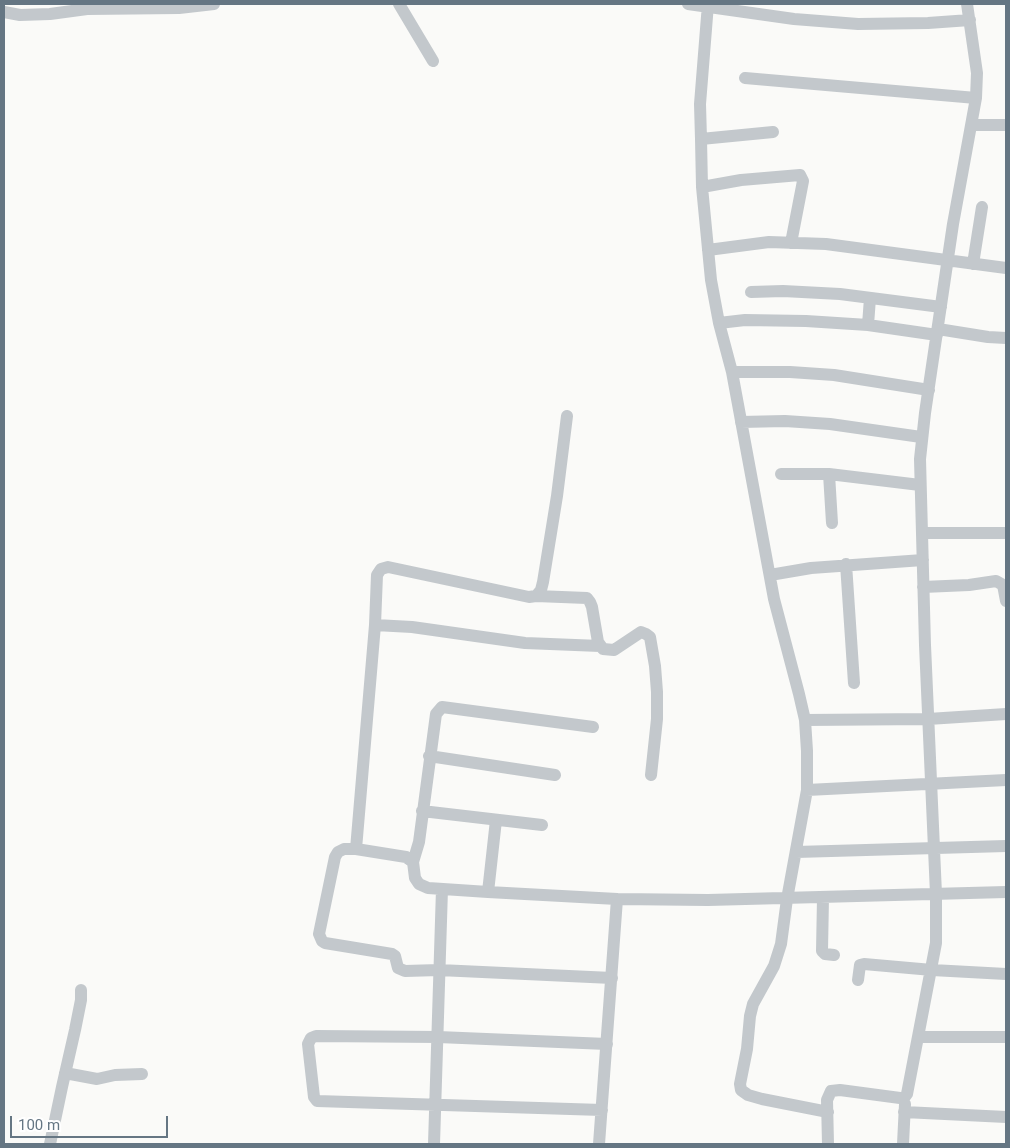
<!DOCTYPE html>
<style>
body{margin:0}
#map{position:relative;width:1010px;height:1148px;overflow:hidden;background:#fafaf8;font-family:Roboto,sans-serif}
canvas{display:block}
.frame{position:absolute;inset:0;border:5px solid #657683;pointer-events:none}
.scale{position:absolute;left:10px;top:1116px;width:158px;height:22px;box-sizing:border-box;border:2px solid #657683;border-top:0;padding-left:6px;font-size:15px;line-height:18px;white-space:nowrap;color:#657683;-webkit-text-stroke:4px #fff;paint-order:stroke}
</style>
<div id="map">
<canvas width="1010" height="1148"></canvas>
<div class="frame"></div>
<div class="scale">100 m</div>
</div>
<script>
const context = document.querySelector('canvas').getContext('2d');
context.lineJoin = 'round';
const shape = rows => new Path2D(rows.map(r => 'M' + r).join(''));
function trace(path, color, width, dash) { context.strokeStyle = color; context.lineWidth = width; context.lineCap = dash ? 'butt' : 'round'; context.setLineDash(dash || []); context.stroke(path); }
trace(shape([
 [399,4,433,61],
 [688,4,794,19,858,24,928,23,970,20],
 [708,4,700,104,701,139,702,187,711,280,719,323,732,372,774,599,799,694,805,720,807,751,807,790,787,899,781,944,774,966,753,1004,750,1016,747,1049,740,1084,741,1090,748,1095,762,1099,828,1112],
 [4,12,20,15,50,14,87,9,179,8,214,4],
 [745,78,976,98],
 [972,125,1006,125],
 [701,139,773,132],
 [702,187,741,180,800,175,803,181,791,243],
 [708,250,769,242,826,244,1006,268],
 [973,264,982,207],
 [751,292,783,291,840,294,941,307],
 [719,323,745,320,806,321,868,325,937,335],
 [868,325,870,298],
 [938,329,988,337,1006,338],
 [732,372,790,372,834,375,929,390],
 [741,422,785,421,830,424,921,437],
 [781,474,829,474,920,485],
 [829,474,832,523],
 [922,533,1006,533],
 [846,564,854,683],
 [770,575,811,568,923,560],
 [923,587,969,585,996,581,1003,585,1006,601],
 [536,596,587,598,590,602,592,607,598,642,603,649,614,650,641,632,646,634,650,637,655,666,657,692,657,719,651,775],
 [375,625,412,627,525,643,600,646],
 [805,720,928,719,1006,714],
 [429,756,555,775],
 [807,790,1006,780],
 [422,811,542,825],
 [356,849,375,625,377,575,381,569,388,567,529,597,536,596,541,590,543,582,557,496,567,416],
 [796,852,1006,846],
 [413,862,419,842,436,714,442,707,593,727],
 [488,892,496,820],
 [823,898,822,951,825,954,834,955],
 [612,978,439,970,405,971,398,968,395,956,392,954,325,943,322,941,319,934,335,857,338,852,344,849,356,849,406,857,413,862,415,878,419,884,428,888,488,892,617,899,708,900,1006,892],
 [858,980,860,965,864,964,932,970,1006,974],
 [919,1037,1006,1037],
 [65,1073,97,1079,115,1075,142,1074],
 [602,1110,317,1101,314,1097,308,1044,311,1038,316,1036,438,1037,607,1044],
 [904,1112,1006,1117],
 [50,1144,62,1087,75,1030,81,1000,81,990],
 [434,1144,442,889],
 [599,1144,617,899],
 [828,1144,827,1100,831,1091,840,1090,900,1098,904,1098,907,1094,936,943,936,894,925,645,920,459,925,413,953,224,976,98,977,73,967,4],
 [903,1144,905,1104]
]), '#c3c8cc', 12);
</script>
